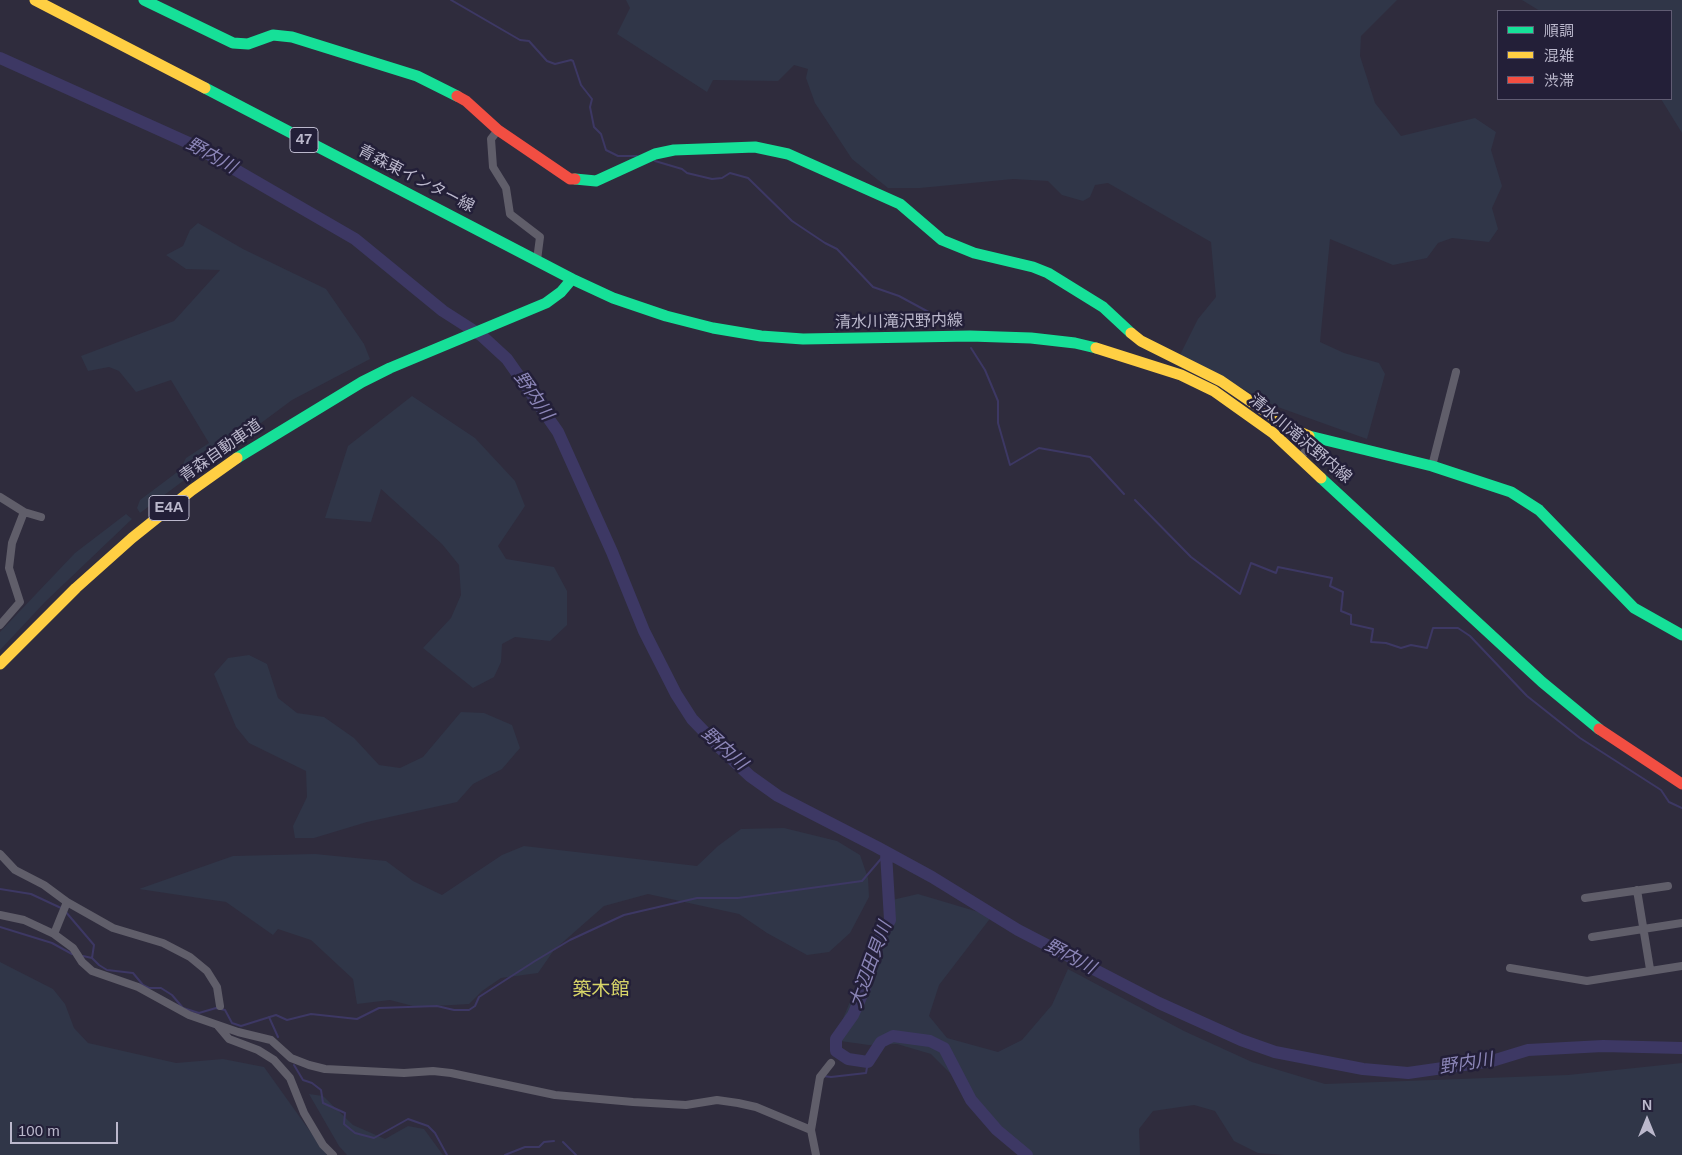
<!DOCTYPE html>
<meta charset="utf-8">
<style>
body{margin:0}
#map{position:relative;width:1682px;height:1155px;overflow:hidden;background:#2f2c3d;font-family:Helvetica,"Noto Sans JP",sans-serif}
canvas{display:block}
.legend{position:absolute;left:1497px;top:10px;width:175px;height:90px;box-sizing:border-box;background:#231f38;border:1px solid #605c73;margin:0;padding:6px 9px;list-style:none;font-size:15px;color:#bbb8cc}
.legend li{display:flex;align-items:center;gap:10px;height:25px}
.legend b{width:25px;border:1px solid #605c73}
.north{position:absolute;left:1622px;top:1095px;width:50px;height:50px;-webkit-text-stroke:4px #231f38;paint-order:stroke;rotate:0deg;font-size:14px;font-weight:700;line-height:20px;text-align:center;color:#bbb8cc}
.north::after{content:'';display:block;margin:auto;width:18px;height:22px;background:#bbb8cc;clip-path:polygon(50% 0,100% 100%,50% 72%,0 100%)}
.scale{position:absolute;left:10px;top:1122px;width:108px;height:22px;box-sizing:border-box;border:2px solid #bbb8cc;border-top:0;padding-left:6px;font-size:15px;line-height:18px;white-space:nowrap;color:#bbb8cc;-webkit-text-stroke:4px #231f38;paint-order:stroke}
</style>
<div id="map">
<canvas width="1682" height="1155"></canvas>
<ul class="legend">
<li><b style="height:6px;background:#16e098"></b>順調</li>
<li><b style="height:6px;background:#ffcf43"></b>混雑</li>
<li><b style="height:6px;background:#f24e42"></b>渋滞</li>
</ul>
<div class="north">N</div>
<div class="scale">100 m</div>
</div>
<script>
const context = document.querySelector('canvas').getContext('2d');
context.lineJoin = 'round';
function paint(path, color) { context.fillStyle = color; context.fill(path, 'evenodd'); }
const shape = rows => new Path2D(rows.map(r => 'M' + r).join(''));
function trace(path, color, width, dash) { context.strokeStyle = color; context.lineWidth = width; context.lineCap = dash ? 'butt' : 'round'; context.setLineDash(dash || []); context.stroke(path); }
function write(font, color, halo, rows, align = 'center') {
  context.font = font + ' Helvetica,"Noto Sans JP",sans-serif'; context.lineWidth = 5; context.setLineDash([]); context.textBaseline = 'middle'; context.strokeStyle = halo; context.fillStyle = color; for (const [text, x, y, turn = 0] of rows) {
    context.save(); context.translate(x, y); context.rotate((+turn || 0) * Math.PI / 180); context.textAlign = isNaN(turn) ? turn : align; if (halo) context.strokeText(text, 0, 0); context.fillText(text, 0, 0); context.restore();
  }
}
paint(shape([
 [626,0,1397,0,1361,36,1360,56,1375,103,1401,136,1475,118,1496,132,1491,150,1502,186,1492,208,1498,229,1489,242,1452,238,1438,243,1427,258,1393,265,1330,239,1320,342,1344,353,1379,363,1385,374,1367,439,1275,406,1180,355,1198,319,1216,297,1211,242,1108,183,1095,185,1090,197,1083,201,1062,195,1048,181,1013,179,920,188,888,188,852,159,815,103,806,78,808,69,794,65,778,81,713,80,707,92,617,34,630,8],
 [1522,0,1682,0,1682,133,1661,99,1671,99,1671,11,1540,11],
 [198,223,243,249,326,289,364,344,370,359,292,400,140,513,137,508,140,500,180,470,186,458,209,443,171,380,136,392,119,371,109,367,88,371,81,356,174,321,220,270,186,269,166,255,183,246,190,230],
 [412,396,475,438,515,481,525,506,498,546,506,559,554,567,567,591,567,625,550,641,515,637,502,644,501,662,494,677,473,688,423,648,451,618,461,595,459,565,442,544,381,489,371,522,325,518,348,446],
 [126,514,132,519,45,602,0,650,0,632,75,553],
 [249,655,267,664,278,698,297,713,324,717,354,738,379,765,400,768,423,757,461,712,484,713,512,725,520,748,502,769,473,784,457,802,367,822,314,838,295,838,293,826,307,797,306,771,249,743,236,727,214,674,228,658],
 [784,828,837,841,860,855,868,878,869,897,850,933,829,952,807,955,767,933,739,914,648,894,604,906,554,950,538,973,501,978,482,991,469,1004,417,1007,390,1000,357,1004,353,979,311,940,278,929,273,935,226,902,139,889,233,856,315,854,386,861,413,881,442,895,502,855,524,846,697,866,718,846,741,829],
 [918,894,992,916,939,985,929,1016,947,1038,998,1052,1022,1040,1052,1005,1068,969,1184,1031,1252,1062,1325,1084,1568,1075,1682,1063,1682,1155,1284,1155,1258,1153,1234,1141,1215,1111,1194,1105,1153,1111,1139,1129,1140,1155,1029,1155,1011,1143,962,1085,931,1054,897,1044,869,1045,840,1041,840,1026,892,900],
 [0,962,53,989,65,1004,74,1028,88,1043,176,1063,223,1059,264,1067,327,1155,0,1155],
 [309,1094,323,1096,353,1125,385,1139,408,1126,424,1129,443,1155,347,1155,339,1146]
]), '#303648');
trace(shape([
 [451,0,520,40,529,41,547,61,555,64,571,60,573,61,581,85,592,99,590,107,594,127,601,134,606,150,618,156,637,156],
 [655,161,682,169,687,173,712,179,722,178,730,173,748,178,792,221,825,243,837,249,873,287,899,296,949,323,954,329],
 [971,348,985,370,998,401,998,423,1010,465,1039,448,1090,457,1124,494],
 [1135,500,1191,557,1240,594,1251,563,1276,573,1278,567,1332,578,1330,586,1343,592,1341,611,1351,615,1351,624,1373,629,1371,642,1386,643,1401,648,1411,645,1427,648,1433,628,1458,628,1470,636,1527,696,1580,738,1661,790,1669,802,1682,808],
 [0,889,31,894,61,908],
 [65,911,94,945,92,958,99,965,107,970,133,973,143,985,149,988,161,988,172,995,183,1008,199,1013,216,1008,225,1010,232,1023,241,1026,276,1015,287,1020,311,1014,357,1019,379,1008,437,1006,454,1010,469,1010,475,1006,479,997,535,961,570,940,624,915,697,898,738,898,862,881,886,853],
 [0,927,52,943,72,954],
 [83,956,92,958],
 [269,1017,278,1037],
 [294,1065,303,1080,312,1083,321,1090,323,1103,345,1113,344,1124,355,1133,374,1138,408,1119,428,1126,435,1133,447,1155],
 [823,1076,831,1077,866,1073,868,1062],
 [563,1142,576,1155],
 [505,1155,525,1147,539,1147,544,1142,554,1141]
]), '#3d3864', 2);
trace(shape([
 [0,58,191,144,355,239,443,311,482,336,507,359,558,432,612,552,644,631,676,694,692,719,718,746,750,776,778,796,877,847,932,877,1018,930,1159,1003,1241,1040,1275,1052,1363,1069,1408,1073,1492,1061,1528,1050,1603,1046,1682,1048],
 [886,853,890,920,879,940,865,988,853,1015,836,1039,836,1051,848,1059,868,1062,881,1042,893,1036,930,1041,944,1048,971,1100,997,1130,1027,1155]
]), '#3d3864', 12);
trace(shape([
 [498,130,491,139,493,167,506,188,510,214,540,237,537,260],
 [1301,457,1315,438],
 [1432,466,1456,372],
 [0,497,24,512],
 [0,625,20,602,9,568,12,543,24,512,41,517],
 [0,854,15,870,44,885,67,902,113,928,163,943,190,957,207,971,217,987,220,1006],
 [1637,890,1650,969],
 [1585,898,1668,886],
 [0,915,24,920,54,934,73,948,82,962,92,971,138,987,189,1015,238,1032,271,1040,291,1058,309,1065,325,1069,404,1073,433,1071,451,1073,555,1095,633,1102,686,1105,717,1100,738,1103,756,1107,811,1130,816,1155],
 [54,934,67,902],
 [1592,937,1682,923],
 [1510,968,1587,981,1682,966],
 [218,1026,229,1039,258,1050,274,1060,290,1078,304,1113,323,1145,333,1155],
 [811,1130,820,1077,831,1063]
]), '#605e6a', 8);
trace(shape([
 [144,0,233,43,248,44,273,35,292,37,417,76,457,96],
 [205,88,572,279],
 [575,179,596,181,655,154,674,150,755,147,788,154,900,204,942,240,974,253,1033,267,1048,273,1103,307,1131,333],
 [572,279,613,298,666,316,713,328,761,336,803,339,970,336,1031,338,1075,343,1096,348],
 [1309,436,1432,466,1511,492,1539,510,1634,608,1682,635],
 [237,458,362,382,390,368,546,303,561,292,572,279],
 [1321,478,1542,682,1599,729]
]), '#16e098', 11);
trace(shape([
 [35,0,205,88],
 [1131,333,1141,341,1221,381,1288,427,1309,436],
 [1096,348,1181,375,1214,391,1273,433,1321,478],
 [0,664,76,588,132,538,192,490,237,458]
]), '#ffcf43', 11);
trace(shape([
 [457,96,466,101,498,130,570,179,575,179],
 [1599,729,1682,784]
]), '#f24e42', 11);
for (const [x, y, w] of [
 [304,140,28],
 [169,508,40]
]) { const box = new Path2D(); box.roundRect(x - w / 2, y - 12.5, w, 25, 4); context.fillStyle = '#231f38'; context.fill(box); trace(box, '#bbb8cc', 1); }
write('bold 15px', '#bbb8cc', null, [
 ["47",304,140],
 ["E4A",169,508]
]);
write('16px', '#bbb8cc', '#231f38', [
 ["青森東インター線",416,179,27],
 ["清水川滝沢野内線",899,322,-1],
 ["清水川滝沢野内線",1300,439,40],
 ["青森自動車道",221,451,-35]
]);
write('italic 18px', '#8c86b8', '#231f38', [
 ["野内川",211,156,29],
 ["野内川",533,396,55],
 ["野内川",724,749,42],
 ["野内川",1070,957,28],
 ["大辺田貝川",871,965,-70],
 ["野内川",1466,1064,-9]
]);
write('19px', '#d8d568', '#231f38', [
 ["築木館",601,990]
]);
</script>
